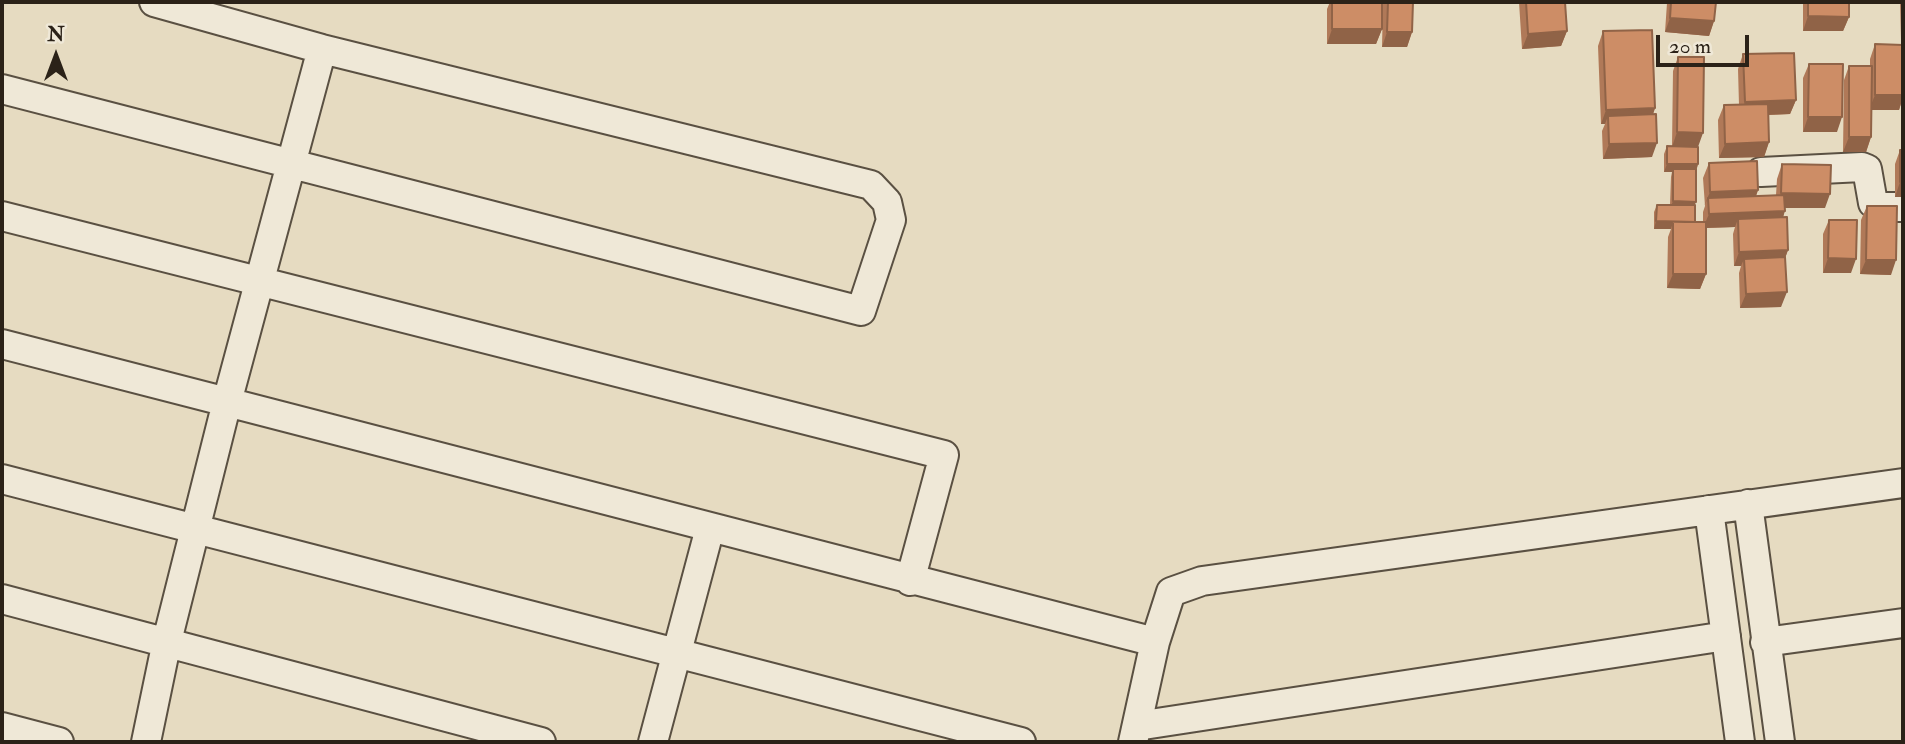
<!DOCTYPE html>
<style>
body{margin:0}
#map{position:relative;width:1905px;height:744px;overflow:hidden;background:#e6dbc1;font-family:"IM FELL Double Pica",serif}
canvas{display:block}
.frame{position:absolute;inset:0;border:4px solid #2b2218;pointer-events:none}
.north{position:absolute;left:21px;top:21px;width:70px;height:70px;-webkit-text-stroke:5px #efe8d7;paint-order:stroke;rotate:0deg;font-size:19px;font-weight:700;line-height:28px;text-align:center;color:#2b2218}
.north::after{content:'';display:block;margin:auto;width:24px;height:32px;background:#2b2218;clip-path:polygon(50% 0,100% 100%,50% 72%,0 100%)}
.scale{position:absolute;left:1656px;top:35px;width:93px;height:32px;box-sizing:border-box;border:4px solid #2b2218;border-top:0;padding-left:9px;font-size:21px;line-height:24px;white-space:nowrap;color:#2b2218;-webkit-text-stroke:5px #efe8d7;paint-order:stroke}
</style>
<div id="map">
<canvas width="1905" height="744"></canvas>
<div class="frame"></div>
<div class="north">N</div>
<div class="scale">20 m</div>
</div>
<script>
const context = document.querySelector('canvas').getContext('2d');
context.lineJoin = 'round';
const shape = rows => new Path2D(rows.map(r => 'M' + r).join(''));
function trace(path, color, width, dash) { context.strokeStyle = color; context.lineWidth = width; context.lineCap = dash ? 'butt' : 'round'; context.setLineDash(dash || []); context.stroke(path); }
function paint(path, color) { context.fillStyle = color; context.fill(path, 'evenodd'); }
const minor = shape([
 [322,49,227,402,1155,642,1171,592,1202,581,1903,483],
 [2,89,861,311,891,220,887,202,871,185,322,49,154,2],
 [1761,172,1862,167,1867,169,1873,203,1879,207,1903,207],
 [2,216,944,455,910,581],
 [2,344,227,402,167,641,146,742],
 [2,479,1021,742],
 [1748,504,1780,742],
 [1709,510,1740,742],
 [2,599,541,742],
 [1765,642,1903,623],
 [1137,726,1726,636],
 [2,727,59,742],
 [653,742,710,528],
 [1133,742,1155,642]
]);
trace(minor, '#5a5042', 32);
trace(minor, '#efe8d7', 28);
paint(shape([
 [1330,2,1382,2,1382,29,1376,44,1327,44,1327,9],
 [1383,2,1413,2,1412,32,1407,47,1382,47],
 [1519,2,1565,2,1567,31,1561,46,1522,49],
 [1651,2,1716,2,1714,21,1709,36,1665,32,1667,3],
 [1803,2,1849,2,1849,17,1843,31,1803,31],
 [1900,2,1903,2,1903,40,1901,40],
 [1603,31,1655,108,1653,114,1652,157,1603,159,1602,131,1605,124,1601,124,1598,46],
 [1875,44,1903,45,1903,97,1899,110,1872,110,1871,137,1866,152,1843,152,1844,80,1849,66,1870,66,1870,59],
 [1743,54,1796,100,1790,114,1768,115,1769,142,1764,157,1719,158,1718,120,1724,105,1739,105,1738,69],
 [1678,57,1698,147,1698,164,1696,170,1695,205,1695,222,1703,222,1703,212,1705,206,1703,178,1709,163,1758,190,1756,196,1776,195,1777,179,1782,164,1825,208,1785,208,1783,218,1788,250,1785,258,1781,307,1740,308,1739,273,1741,266,1734,266,1733,234,1735,227,1706,228,1706,274,1700,289,1667,288,1668,237,1671,229,1654,229,1654,212,1657,205,1670,205,1671,177,1672,172,1664,172,1664,154,1667,146,1672,147,1673,71],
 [1809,64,1837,132,1803,132,1803,78],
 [1900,150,1903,150,1903,197,1895,197,1895,164],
 [1867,206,1891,275,1860,274,1861,220],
 [1829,220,1851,273,1823,273,1823,234]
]), '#b07958');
paint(shape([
 [1808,16,1849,17,1843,31,1803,31],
 [1670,18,1714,21,1709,36,1665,32],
 [1332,29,1382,29,1376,44,1327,44],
 [1567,31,1561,46,1522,49,1528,34],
 [1387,32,1412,32,1407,47,1382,47],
 [1875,95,1903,95,1903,97,1899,110,1869,110],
 [1796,100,1790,114,1739,116,1745,102],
 [1655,108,1650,123,1608,116,1605,124,1601,124,1606,110],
 [1808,117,1842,117,1837,132,1803,132],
 [1677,132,1703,133,1698,147,1672,147],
 [1849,137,1871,137,1866,152,1843,152],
 [1769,142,1764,157,1719,158,1725,144],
 [1657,143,1652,157,1603,159,1609,144],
 [1667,164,1698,164,1696,172,1673,169,1672,172,1664,172],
 [1900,182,1903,182,1903,197,1895,197],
 [1758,190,1753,204,1708,198,1704,206,1710,192],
 [1781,193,1830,194,1825,208,1776,208],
 [1673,201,1696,202,1693,209,1670,209],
 [1785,211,1780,226,1738,219,1735,227,1703,228,1709,214],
 [1656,221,1695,222,1673,222,1671,229,1654,229],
 [1788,250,1783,264,1744,259,1741,266,1734,266,1739,252],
 [1828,258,1856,259,1851,273,1823,273],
 [1866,260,1896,260,1891,275,1860,274],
 [1673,274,1706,274,1700,289,1667,288],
 [1787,292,1781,307,1740,308,1746,294]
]), '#906347');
const building = shape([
 [1332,2,1382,2,1382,29,1332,29,1332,2],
 [1388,2,1413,2,1412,32,1387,32,1388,2],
 [1526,2,1565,2,1567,31,1528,34,1526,2],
 [1671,2,1716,2,1714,21,1670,18,1671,2],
 [1808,2,1849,2,1849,17,1808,16,1808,2],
 [1652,30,1655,108,1606,110,1603,31,1652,30],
 [1875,44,1903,45,1903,95,1875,95,1875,44],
 [1794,53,1796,100,1745,102,1743,54,1794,53],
 [1678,57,1704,57,1703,133,1677,132,1678,57],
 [1809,64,1843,64,1842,117,1808,117,1809,64],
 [1849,66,1872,66,1871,137,1849,137,1849,66],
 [1768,104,1769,142,1725,144,1724,105,1768,104],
 [1656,114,1657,143,1609,144,1608,116,1656,114],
 [1667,146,1698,147,1698,164,1667,164,1667,146],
 [1900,150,1903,150,1903,182,1900,182,1900,150],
 [1757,161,1758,190,1710,192,1709,163,1757,161],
 [1782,164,1831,165,1830,194,1781,193,1782,164],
 [1673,169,1696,169,1696,202,1673,201,1673,169],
 [1784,195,1785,211,1709,214,1708,198,1784,195],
 [1657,205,1695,205,1695,222,1656,221,1657,205],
 [1867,206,1897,206,1896,260,1866,260,1867,206],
 [1787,217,1788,250,1739,252,1738,219,1787,217],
 [1829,220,1857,220,1856,259,1828,258,1829,220],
 [1673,222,1706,222,1706,274,1673,274,1673,222],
 [1785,257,1787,292,1746,294,1744,259,1785,257]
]);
paint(building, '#cd8d66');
trace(building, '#906347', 2);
</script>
